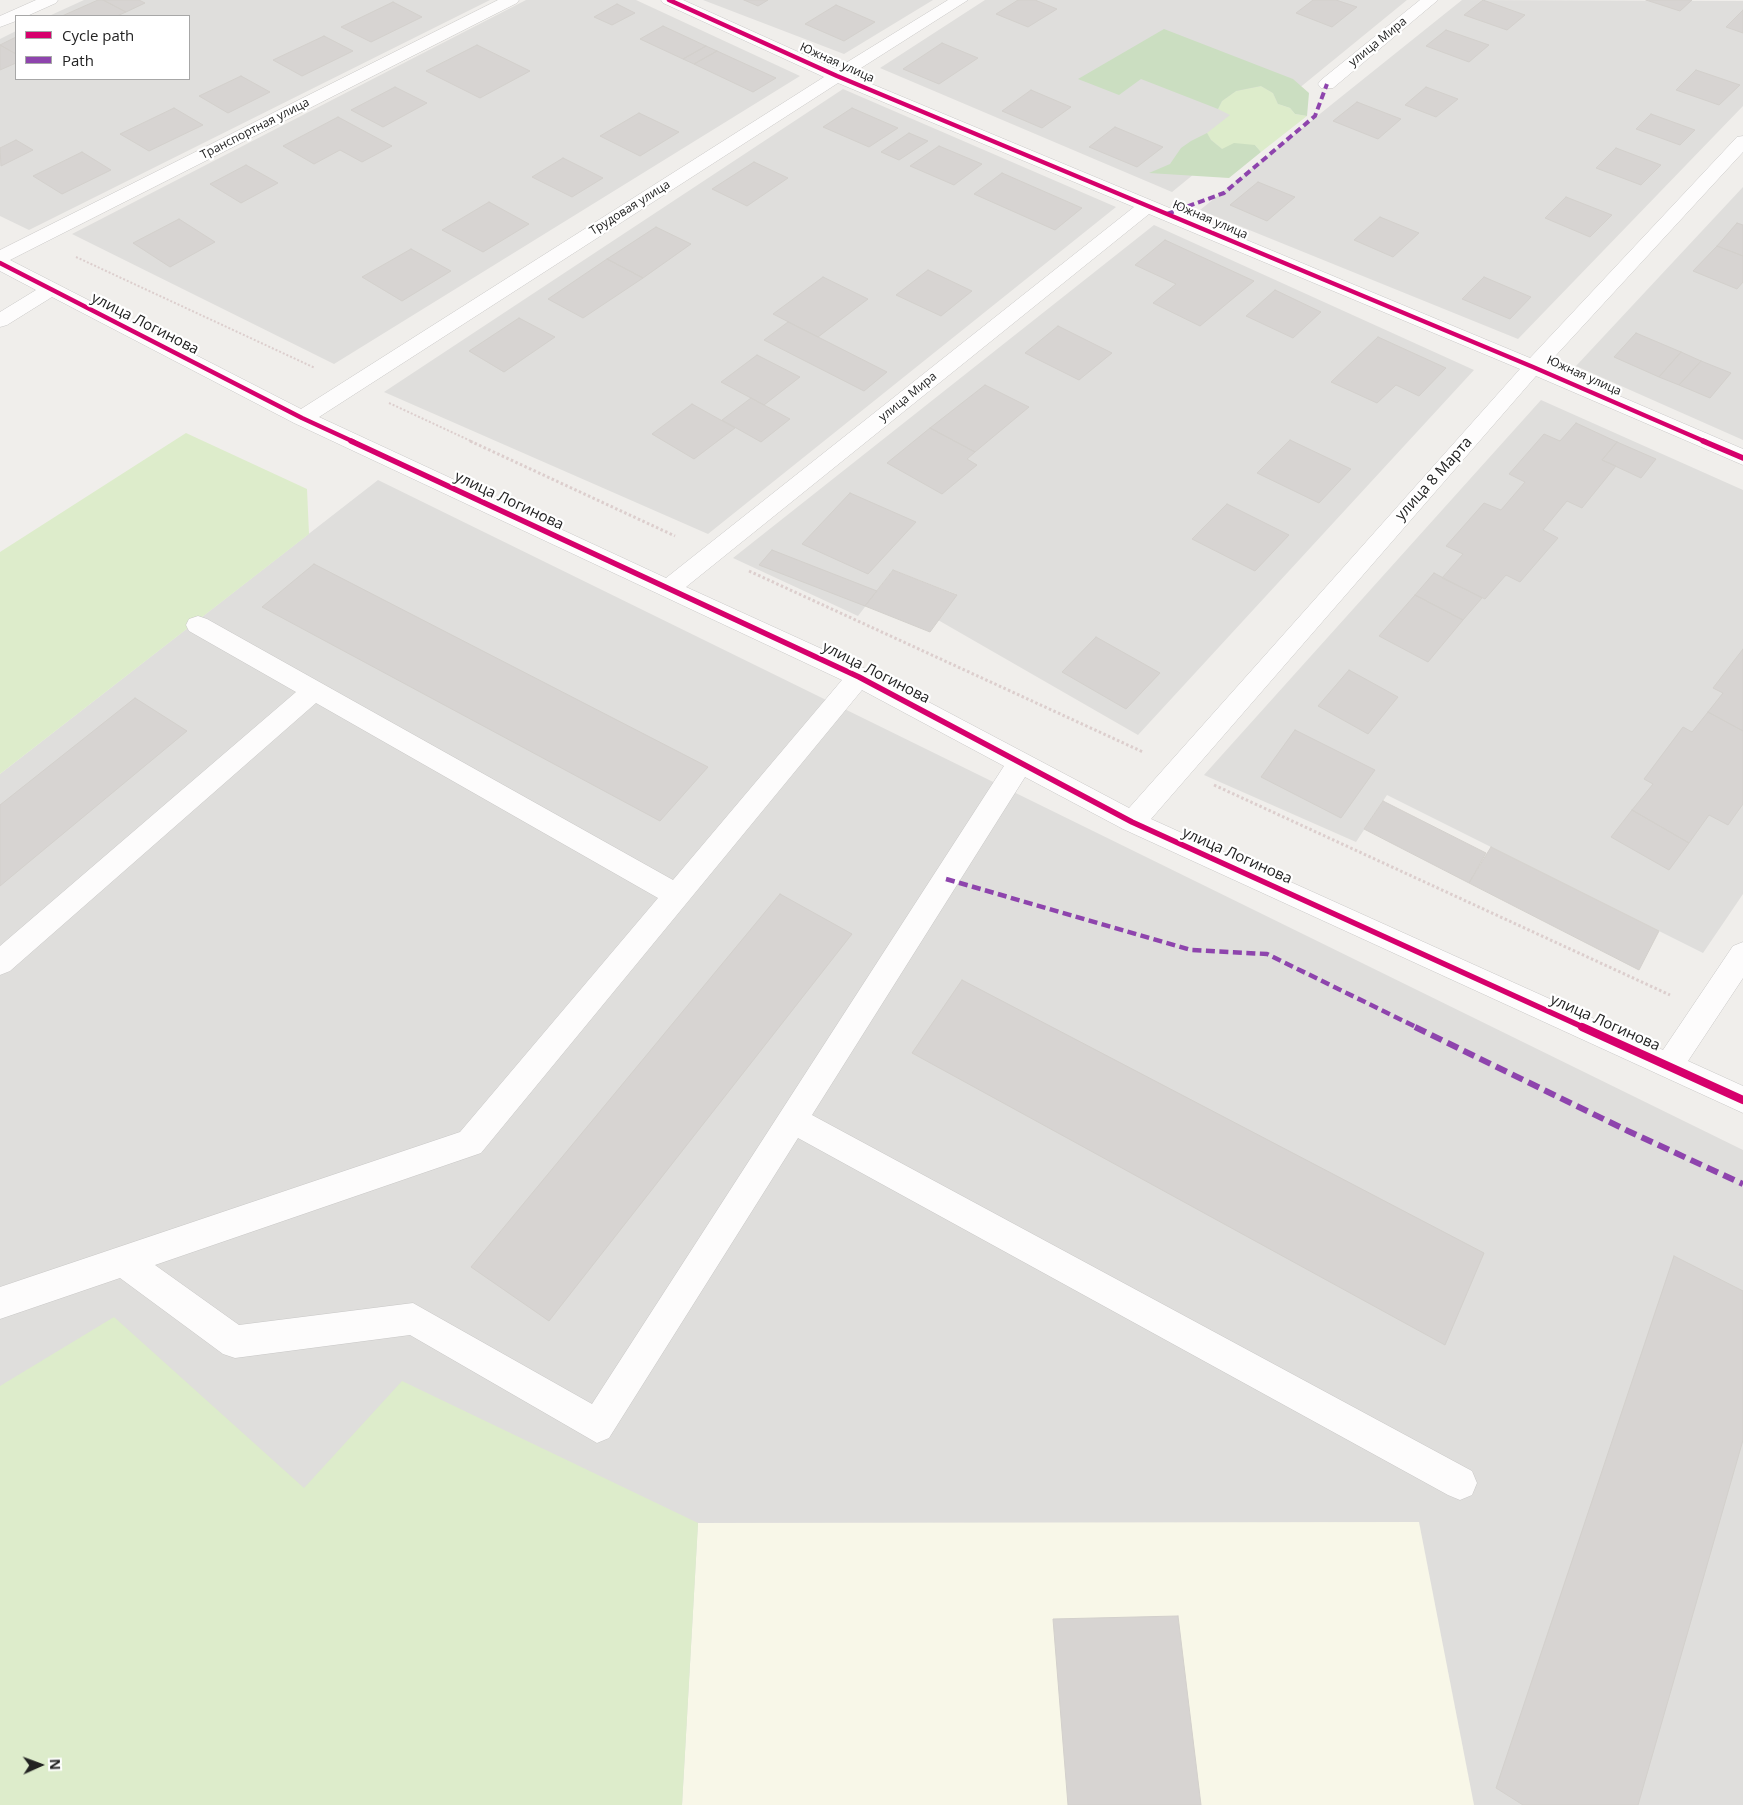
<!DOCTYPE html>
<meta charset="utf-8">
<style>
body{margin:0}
#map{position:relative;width:1743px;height:1805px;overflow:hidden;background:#f0eeeb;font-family:"Open Sans",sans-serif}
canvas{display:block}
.legend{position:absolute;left:15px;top:15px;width:175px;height:65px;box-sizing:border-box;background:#fff;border:1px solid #a7a7a7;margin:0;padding:6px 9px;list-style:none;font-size:15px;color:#222}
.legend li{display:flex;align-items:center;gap:10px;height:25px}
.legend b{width:25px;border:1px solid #a7a7a7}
.north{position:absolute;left:15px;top:1740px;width:50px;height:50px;-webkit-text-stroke:4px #fff;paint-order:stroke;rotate:88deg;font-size:14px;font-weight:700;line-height:20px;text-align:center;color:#222}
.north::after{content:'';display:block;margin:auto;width:18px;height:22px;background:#222;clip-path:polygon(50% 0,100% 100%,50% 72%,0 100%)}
</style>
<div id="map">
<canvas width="1743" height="1805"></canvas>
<ul class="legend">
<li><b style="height:6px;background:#d6006c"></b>Cycle path</li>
<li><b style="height:6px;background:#8e44ad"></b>Path</li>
</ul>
<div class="north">N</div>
</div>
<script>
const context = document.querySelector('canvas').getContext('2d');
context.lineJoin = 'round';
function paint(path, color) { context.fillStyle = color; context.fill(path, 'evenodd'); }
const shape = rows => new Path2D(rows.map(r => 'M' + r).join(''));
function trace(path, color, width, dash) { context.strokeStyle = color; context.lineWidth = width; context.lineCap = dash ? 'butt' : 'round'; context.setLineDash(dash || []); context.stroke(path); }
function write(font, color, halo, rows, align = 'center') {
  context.font = font + ' "Open Sans",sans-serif'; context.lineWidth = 4.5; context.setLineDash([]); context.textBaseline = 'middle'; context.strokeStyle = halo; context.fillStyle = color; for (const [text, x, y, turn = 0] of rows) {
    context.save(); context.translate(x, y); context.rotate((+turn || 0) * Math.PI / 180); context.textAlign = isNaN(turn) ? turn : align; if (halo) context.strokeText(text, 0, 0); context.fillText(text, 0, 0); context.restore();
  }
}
paint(shape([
 [84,0,490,0,29,230,0,216,0,39,16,31,16,79,189,79,189,16,49,16],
 [526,0,636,0,800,76,334,364,72,234],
 [703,0,933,0,844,54],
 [985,0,1407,0,1172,192,880,68],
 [1462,0,1743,1,1743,106,1518,339,1200,210],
 [843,89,1116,207,708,534,384,392],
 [1743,187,1743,440,1576,366],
 [1154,225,1474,370,1138,735,938,620,956,594,893,570,858,616,733,558],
 [1541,400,1743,490,1743,894,1703,953,1387,795,1356,842,1204,775],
 [378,480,1743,1150,1743,1805,0,1805,0,774]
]), '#dfdedc');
paint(shape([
 [1419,1522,1474,1805,682,1805,698,1523]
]), '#f8f7e8');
paint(shape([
 [1261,86,1273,93,1278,104,1290,108,1295,114,1307,116,1261,152,1255,145,1222,149,1211,140,1207,133,1230,115,1218,109,1222,101,1236,91],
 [186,433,307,489,309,534,0,774,0,552],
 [114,1317,304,1488,402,1381,698,1523,682,1805,0,1805,0,1386]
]), '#ddeccb');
paint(shape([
 [1164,29,1293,79,1309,93,1307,116,1295,114,1290,108,1278,104,1273,93,1261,86,1236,91,1222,101,1218,109,1141,79,1119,95,1078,79],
 [1207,133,1211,140,1222,149,1234,143,1255,145,1261,152,1229,178,1149,173,1170,164,1181,148,1191,141]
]), '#cbdec1');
const building = shape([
 [98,0,103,0,126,12,117,16,62,16,98,0],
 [103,0,139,0,145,3,126,12,103,0],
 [744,0,768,0,758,6,744,0],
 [1018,0,1035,0,1057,9,1028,27,996,14,1018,0],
 [1313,0,1336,0,1357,7,1332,27,1296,13,1313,0],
 [1483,0,1525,15,1507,30,1464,15,1483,0],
 [1646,0,1692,0,1680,11,1646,0],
 [393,2,422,17,371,42,341,27,393,2],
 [617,4,635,13,612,25,594,17,617,4],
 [836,5,875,22,844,41,805,24,836,5],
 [1743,10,1743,33,1726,27,1743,10],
 [663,26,706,46,683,59,640,39,663,26],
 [1446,30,1489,45,1469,62,1426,46,1446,30],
 [324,36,353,51,302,76,273,60,324,36],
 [16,37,16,54,0,45,16,37],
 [942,43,978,58,939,84,903,69,942,43],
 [0,45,16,54,16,63,0,70,0,45],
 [477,45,530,71,480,98,426,71,477,45],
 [706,46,717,51,694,64,683,59,706,46],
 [717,51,776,78,753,92,694,64,717,51],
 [1696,70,1740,85,1719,105,1676,90,1696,70],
 [241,76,270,92,228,113,199,96,241,76],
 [395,87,427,103,383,127,351,110,395,87],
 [1426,87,1458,99,1436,117,1405,105,1426,87],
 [1031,90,1071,107,1042,128,1002,111,1031,90],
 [1357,102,1401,119,1378,139,1333,121,1357,102],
 [174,108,203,125,149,151,120,134,174,108],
 [852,108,898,128,869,147,823,127,852,108],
 [639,113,679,132,640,156,600,136,639,113],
 [1651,114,1695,130,1680,145,1636,129,1651,114],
 [338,117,392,146,362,162,340,150,314,164,283,146,338,117],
 [1115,127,1163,147,1137,167,1089,147,1115,127],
 [909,133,928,141,899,160,881,152,909,133],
 [16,140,33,150,1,166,0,148,16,140],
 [939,146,982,164,954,185,910,166,939,146],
 [1616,148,1661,165,1641,185,1596,168,1616,148],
 [82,152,111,170,62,194,33,176,82,152],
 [563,158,603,178,572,197,532,177,563,158],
 [754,162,788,178,747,206,712,189,754,162],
 [246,165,278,183,241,203,210,184,246,165],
 [1002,173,1082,208,1055,230,974,194,1002,173],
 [1258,182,1295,197,1267,221,1230,205,1258,182],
 [1566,197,1612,215,1590,237,1545,218,1566,197],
 [489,202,529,224,483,252,442,230,489,202],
 [1380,217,1419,233,1393,257,1354,240,1380,217],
 [179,219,215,242,170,267,133,243,179,219],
 [1737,223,1743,225,1743,256,1717,246,1737,223],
 [656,227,691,244,643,278,607,259,656,227],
 [1165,240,1254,281,1200,326,1153,303,1176,284,1135,265,1165,240],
 [1717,246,1743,256,1743,282,1737,289,1693,271,1717,246],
 [411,249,451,271,402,301,362,277,411,249],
 [607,259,643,278,583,318,548,299,607,259],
 [928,270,972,291,941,316,896,295,928,270],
 [823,277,868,299,818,337,773,314,823,277],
 [1484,277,1531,297,1510,319,1462,299,1484,277],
 [1275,290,1321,312,1293,338,1246,316,1275,290],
 [519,318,555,337,504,372,469,351,519,318],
 [788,322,818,337,887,372,864,391,764,340,788,322],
 [1058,326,1112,353,1079,380,1025,353,1058,326],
 [1636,333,1681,352,1659,377,1614,357,1636,333],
 [1378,337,1446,368,1419,396,1396,385,1377,403,1331,382,1378,337],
 [1681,352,1701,361,1679,385,1659,377,1681,352],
 [757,355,800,377,764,405,721,382,757,355],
 [1701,361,1731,373,1710,398,1679,385,1701,361],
 [985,385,1029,407,975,452,930,428,985,385],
 [751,398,790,419,761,442,722,420,751,398],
 [692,404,735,428,694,459,652,434,692,404],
 [1576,423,1617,442,1602,460,1616,466,1582,508,1567,501,1543,530,1558,538,1520,582,1506,575,1485,599,1442,578,1463,554,1446,546,1484,503,1501,510,1525,482,1509,474,1544,434,1560,441,1576,423],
 [930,428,975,452,967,459,977,465,942,494,887,463,930,428],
 [1290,440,1351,469,1319,503,1257,473,1290,440],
 [1617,442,1656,459,1641,478,1602,460,1617,442],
 [850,493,916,522,868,574,802,544,850,493],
 [1227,504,1289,535,1255,571,1192,539,1227,504],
 [772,550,877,591,865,606,759,565,772,550],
 [314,564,708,767,660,821,262,607,314,564],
 [893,570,957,595,930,632,865,606,893,570],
 [1434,573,1482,598,1463,620,1415,595,1434,573],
 [1415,595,1463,620,1428,662,1379,636,1415,595],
 [1096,637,1160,673,1126,709,1062,672,1096,637],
 [1743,649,1743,731,1708,712,1723,693,1713,688,1743,649],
 [1349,670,1398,697,1368,734,1318,706,1349,670],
 [135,698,187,731,0,886,0,805,135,698],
 [1708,712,1743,731,1743,804,1728,825,1709,815,1689,843,1632,810,1653,784,1644,779,1683,727,1692,732,1708,712],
 [1295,730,1375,770,1341,818,1261,777,1295,730],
 [1383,801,1486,853,1469,883,1364,829,1383,801],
 [1632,810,1689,843,1669,870,1611,837,1632,810],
 [1491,847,1659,931,1639,970,1469,883,1491,847],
 [780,894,852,934,549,1321,471,1267,780,894],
 [962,980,1484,1253,1445,1345,912,1053,962,980],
 [1674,1256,1743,1291,1743,1440,1638,1805,1523,1805,1496,1788,1674,1256],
 [1178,1616,1201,1805,1068,1805,1053,1619,1178,1616]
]);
paint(building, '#d7d4d2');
trace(building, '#d3d0cc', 1);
const minor = shape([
 [36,0,58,0,56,3,27,16,16,16,16,21,0,27,0,16,36,0],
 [498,0,519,0,517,3,10,260,301,409,824,77,663,3,661,0,683,0,836,69,948,0,968,0,850,75,1530,358,1737,137,1743,136,1743,152,1547,365,1743,449,1743,465,1536,376,1151,819,1663,1050,1733,946,1743,942,1743,978,1688,1061,1743,1086,1743,1113,1123,829,1025,777,812,1115,1472,1471,1477,1483,1472,1495,1460,1500,1448,1495,798,1138,609,1438,597,1443,410,1335,235,1358,223,1354,120,1278,0,1319,0,1287,460,1132,658,898,316,703,10,971,0,975,0,946,296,692,189,631,186,625,189,619,198,616,207,619,673,880,842,680,294,423,52,297,7,325,0,327,0,312,36,290,0,271,0,250,498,0],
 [838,83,1134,207,666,578,319,417,838,83],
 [1149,214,1520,369,1129,808,868,670,686,587,1149,214],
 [862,690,1004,766,592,1404,413,1303,239,1325,155,1265,481,1153,862,690],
 [1420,0,1438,0,1333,88,1321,88,1318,84,1321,80,1420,0]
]);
trace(minor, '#c9c8c7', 1);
trace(shape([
 [76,257,315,368],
 [389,403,473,442]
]), '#dccecd', 2, [2, 2]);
trace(shape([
 [470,441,675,536],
 [749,571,1143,752],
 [1214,785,1670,995]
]), '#dccecd', 3, [2.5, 2.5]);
paint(minor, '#fdfcfc');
trace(shape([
 [1167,214,1224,193,1315,116,1327,84]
]), '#8e44ad', 4, [7, 4]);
trace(shape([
 [946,879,1191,950,1267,954,1418,1028]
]), '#8e44ad', 4.5, [9, 4.5]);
trace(shape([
 [1415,1027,1628,1131,1743,1184]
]), '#8e44ad', 6, [12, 6]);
trace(shape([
 [669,0,837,76,1533,367,1706,442],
 [0,263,302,418,354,442]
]), '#d6006c', 4.5);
trace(shape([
 [351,441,859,677,1132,822,1585,1028],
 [1703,441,1743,458]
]), '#d6006c', 5.5);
trace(shape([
 [1582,1027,1743,1100]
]), '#d6006c', 8);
write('12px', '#222', '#fff', [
 ["улица Мира",1378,42,-39],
 ["Южная улица",837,63,24],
 ["Транспортная улица",255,129,-27],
 ["Трудовая улица",630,208,-32],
 ["Южная улица",1210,220,23],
 ["Южная улица",1584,376,24],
 ["улица Мира",908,397,-39]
]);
write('15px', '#222', '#fff', [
 ["улица Логинова",145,324,27],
 ["улица 8 Марта",1434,479,-48],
 ["улица Логинова",509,501,25],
 ["улица Логинова",876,673,27],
 ["улица Логинова",1237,856,24],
 ["улица Логинова",1605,1023,24]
]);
</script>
